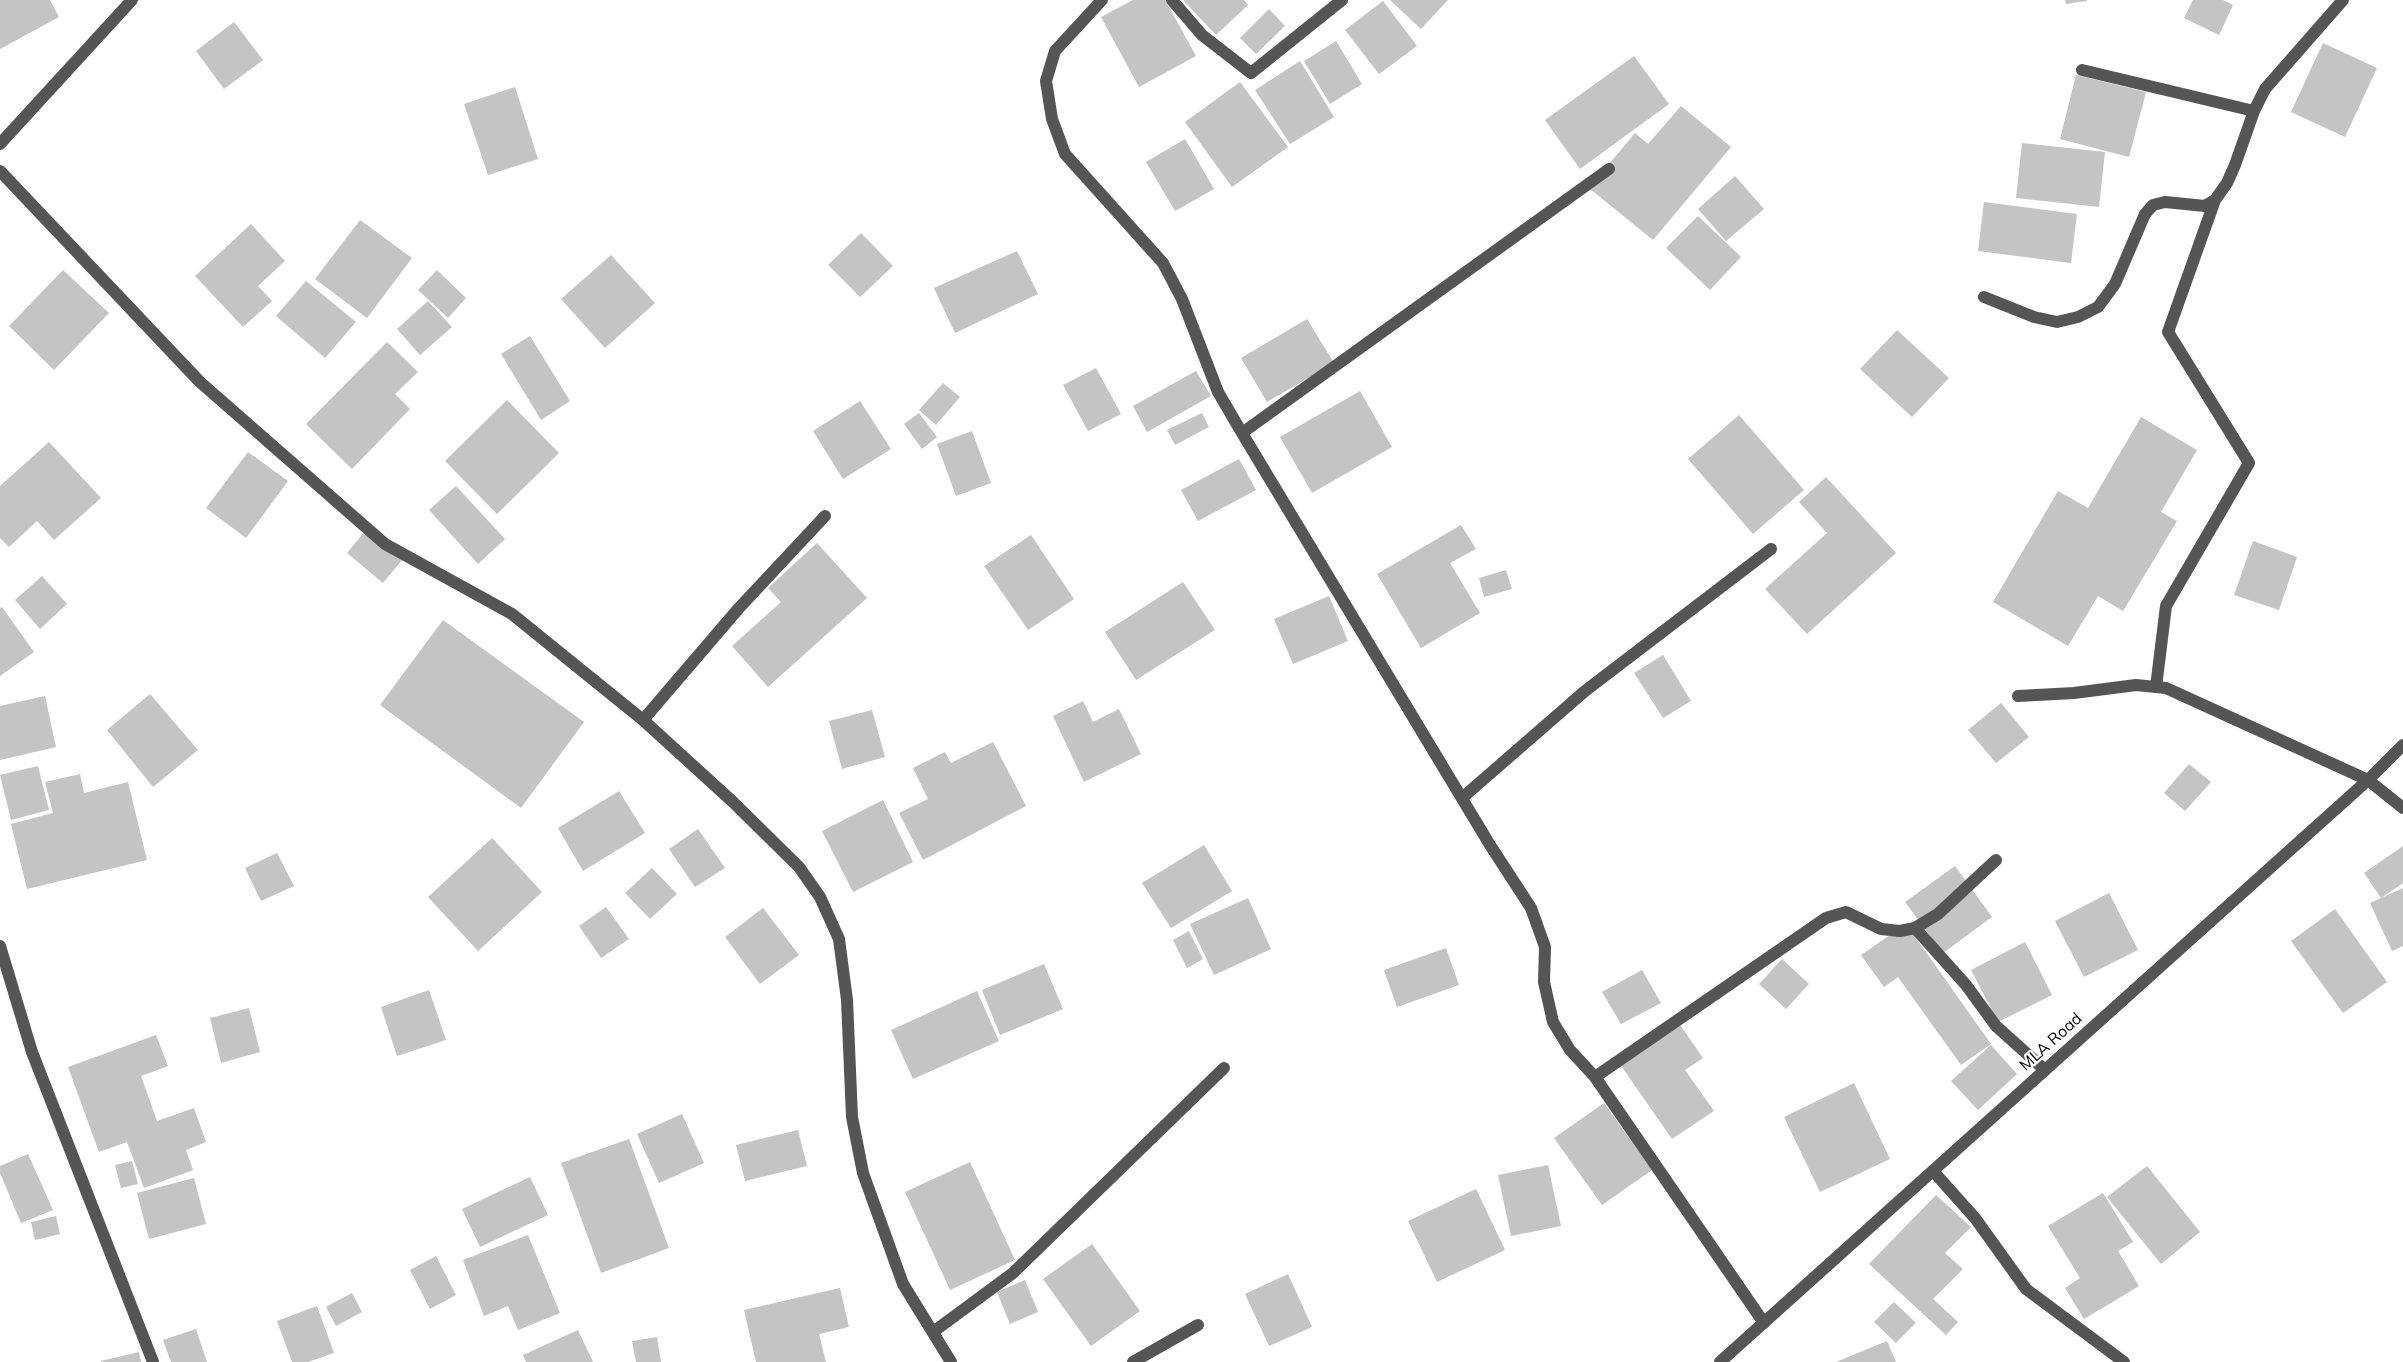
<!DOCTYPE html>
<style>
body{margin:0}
canvas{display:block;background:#fff}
</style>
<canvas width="2403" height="1362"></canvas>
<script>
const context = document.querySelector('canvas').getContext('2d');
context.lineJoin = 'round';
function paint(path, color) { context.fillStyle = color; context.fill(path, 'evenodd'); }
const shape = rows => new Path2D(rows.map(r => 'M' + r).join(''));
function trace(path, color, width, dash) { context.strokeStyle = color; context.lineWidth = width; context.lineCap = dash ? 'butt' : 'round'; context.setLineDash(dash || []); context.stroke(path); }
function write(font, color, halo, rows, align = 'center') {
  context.font = font + ' Mulish,sans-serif'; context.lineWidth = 4.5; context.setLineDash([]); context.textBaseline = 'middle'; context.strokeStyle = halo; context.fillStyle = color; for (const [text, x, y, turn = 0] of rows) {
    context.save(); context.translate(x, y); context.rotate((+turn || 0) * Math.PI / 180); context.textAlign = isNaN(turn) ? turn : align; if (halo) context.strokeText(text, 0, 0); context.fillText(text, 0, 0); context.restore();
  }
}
paint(shape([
 [0,0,50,0,59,17,0,49],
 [1133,0,1165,0,1196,56,1139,87,1101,17],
 [1183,0,1244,0,1248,5,1216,35],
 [1390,0,1448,0,1421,29],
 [2065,0,2087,0,2087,1,2066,4],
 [2193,0,2223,0,2233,5,2219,35,2184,18],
 [1383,1,1417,46,1379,74,1345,30],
 [1269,9,1285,26,1256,54,1240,38],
 [234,22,263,60,224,89,196,51],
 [1336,41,1362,84,1330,104,1304,61],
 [2323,43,2377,68,2345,137,2291,112],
 [1634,56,1669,104,1580,169,1545,120],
 [1300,61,1334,117,1290,144,1255,90],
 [2076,75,2146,92,2129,157,2060,139],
 [1240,82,1288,147,1232,187,1185,122],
 [515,87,538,159,488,175,464,104],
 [1681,106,1731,147,1653,240,1589,188,1635,133,1648,144],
 [1185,139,1214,189,1175,211,1146,162],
 [2022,143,2105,152,2099,207,2016,198],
 [1735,176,1764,209,1726,241,1698,209],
 [1984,202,2077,214,2071,263,1978,251],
 [1698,216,1741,257,1710,290,1666,248],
 [360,220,412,258,367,318,315,279],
 [251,224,285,261,258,286,272,301,243,327,195,276],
 [861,233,893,266,860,297,828,265],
 [1017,251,1038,294,955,333,934,288],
 [611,255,655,303,605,348,561,299],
 [63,270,109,313,54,370,9,326],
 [437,270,466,298,448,318,418,290],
 [306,281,356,322,325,358,276,316],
 [428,301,452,327,420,355,397,329],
 [1307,319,1334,363,1267,402,1241,358],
 [1897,330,1949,378,1912,417,1860,369],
 [530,336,570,401,541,420,501,354],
 [387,342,418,372,395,394,410,409,352,469,306,424],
 [1096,368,1121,414,1088,431,1063,385],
 [1196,371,1211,396,1147,432,1133,406],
 [943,383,960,397,936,425,919,410],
 [1360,391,1392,447,1312,493,1280,437],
 [507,400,559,453,497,514,445,461],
 [860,401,891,449,843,479,813,431],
 [919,413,937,437,922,449,904,424],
 [1202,413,1209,427,1175,445,1167,430],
 [1739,415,1804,490,1753,534,1688,459],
 [2141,417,2197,450,2161,512,2177,521,2123,611,2098,596,2068,646,1993,602,2058,491,2088,508],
 [972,431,991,483,956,496,937,444],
 [49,442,101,498,54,540,37,521,9,547,0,538,0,486],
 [248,452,288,481,246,538,206,508],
 [1239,459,1256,490,1198,521,1181,490],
 [1826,477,1896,553,1807,634,1765,589,1827,533,1799,502],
 [456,486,505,539,478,564,429,510],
 [1461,525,1476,549,1450,563,1480,613,1421,648,1377,574],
 [366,530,402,560,383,583,347,553],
 [1031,535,1074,599,1028,630,984,566],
 [2253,541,2297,557,2279,610,2234,595],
 [817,543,867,598,768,687,732,646,781,602,768,588],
 [1506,570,1512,589,1484,597,1479,578],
 [42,576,67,604,40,629,15,600],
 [1183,582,1215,630,1136,680,1105,632],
 [1329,596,1348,641,1293,664,1274,619],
 [2,607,34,652,0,676,0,608],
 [443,620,584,722,521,808,380,705],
 [1663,655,1691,701,1663,718,1634,673],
 [150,694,198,750,153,787,107,730],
 [45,696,56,747,0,760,0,706],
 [1083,701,1093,722,1119,709,1141,754,1084,782,1053,716],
 [2001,703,2029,737,1996,763,1968,730],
 [872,710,885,757,842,769,829,721],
 [993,742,1026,806,923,860,899,813,928,799,913,768,945,752,951,763],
 [2189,764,2211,782,2185,811,2164,793],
 [38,766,49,810,11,820,0,775],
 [80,774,84,793,128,782,147,860,27,889,11,824,53,813,45,782],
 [619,791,645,833,583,871,558,828],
 [883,800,913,862,853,892,822,831],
 [698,829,725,868,695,887,669,849],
 [492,838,542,892,478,951,428,897],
 [1204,845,1232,891,1171,928,1142,883],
 [2403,846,2403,883,2381,898,2364,873],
 [277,853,294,886,261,901,245,868],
 [1955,866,1992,917,1943,953,1905,902],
 [652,868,677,894,650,919,625,893],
 [2403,888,2403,946,2392,951,2370,903],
 [2109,893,2138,950,2084,977,2055,921],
 [1248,898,1271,949,1214,975,1190,924],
 [606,907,629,939,601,958,579,926],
 [763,908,799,955,760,984,725,937],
 [2335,909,2387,982,2343,1013,2291,941],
 [1906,924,1991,1044,1961,1065,1898,977,1884,987,1861,955],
 [1189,931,1203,959,1187,968,1173,940],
 [2025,942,2052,995,1998,1022,1971,970],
 [1446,948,1459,985,1397,1007,1384,970],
 [1782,959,1809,984,1786,1009,1759,984],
 [1044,964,1063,1009,1000,1035,982,990],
 [1642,970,1661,1003,1621,1024,1602,992],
 [429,990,446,1040,397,1056,381,1007],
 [977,991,999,1041,913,1079,891,1030],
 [249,1008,260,1052,221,1063,210,1018],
 [1676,1019,1703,1058,1685,1070,1714,1111,1672,1139,1617,1060],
 [156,1035,168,1066,141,1076,157,1121,194,1108,206,1142,186,1150,193,1170,144,1188,127,1142,99,1152,68,1067],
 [1991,1045,2017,1074,1978,1110,1951,1081],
 [1854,1083,1890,1159,1820,1192,1784,1117],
 [1604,1103,1652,1170,1602,1205,1554,1138],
 [682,1114,704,1163,659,1183,637,1134],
 [798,1130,807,1166,745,1181,736,1145],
 [629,1139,669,1248,601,1273,561,1163],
 [28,1154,53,1210,21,1223,0,1173,0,1166],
 [132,1161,138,1184,121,1188,115,1165],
 [970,1162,1015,1260,950,1290,905,1192],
 [1548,1165,1561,1226,1511,1236,1498,1175],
 [2147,1166,2200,1232,2161,1264,2107,1197],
 [530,1177,548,1215,480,1247,462,1209],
 [194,1178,206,1224,149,1239,137,1193],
 [1476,1189,1505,1250,1437,1282,1408,1221],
 [2103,1193,2133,1242,2118,1251,2139,1286,2084,1319,2065,1288,2080,1278,2048,1226],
 [1936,1195,1971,1227,1945,1253,1963,1269,1933,1299,1958,1322,1946,1335,1869,1264],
 [56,1216,60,1234,35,1240,31,1222],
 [528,1235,560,1313,518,1330,508,1306,484,1316,463,1260],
 [1092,1244,1140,1311,1091,1346,1043,1279],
 [436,1256,456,1295,430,1309,410,1270],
 [1288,1274,1312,1327,1269,1346,1245,1294],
 [1025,1280,1038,1312,1010,1324,997,1292],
 [840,1288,849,1327,819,1334,826,1362,756,1362,744,1310],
 [352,1293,362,1312,336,1326,326,1307],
 [1894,1302,1916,1323,1896,1343,1874,1322],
 [317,1306,334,1353,308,1362,292,1362,277,1321],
 [196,1329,207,1362,171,1362,163,1340],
 [578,1330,593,1362,526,1362,523,1355],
 [657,1337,661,1362,636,1362,632,1341],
 [1887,1341,1896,1362,1836,1362],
 [139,1352,141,1362,101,1362,101,1361]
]), '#c4c4c4');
trace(shape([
 [1102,0,1055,51,1046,81,1052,119,1065,154,1163,263,1182,299,1218,392,1242,433,1490,845,1531,908,1545,947,1544,982,1553,1022,1570,1050,1595,1077,1764,1323],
 [1172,0,1202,35,1251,73,1342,0],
 [2082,70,2254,111],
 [0,144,132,0],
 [0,171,200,382,385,544,512,614,643,720,733,802,799,867,820,897,839,939,847,1000,852,1117,863,1173,903,1284,951,1362],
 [1984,297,2034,317,2057,322,2078,317,2098,307,2115,284,2145,214,2153,205,2165,202,2205,206,2215,200,2227,183,2235,165,2254,111,2265,89,2343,0],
 [1242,433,1609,169],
 [2156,687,2166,606,2249,463,2168,332,2215,200],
 [2018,696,2074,693,2136,685,2166,688,2368,780,2403,808],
 [643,720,739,608,825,516],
 [1462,798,1585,691,1771,549],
 [1915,928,1966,985,1996,1026,2045,1070],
 [0,946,32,1052,153,1362],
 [1595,1077,1826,918,1846,912,1881,929,1900,931,1915,928,1938,914,1996,860],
 [1933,1171,1975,1218,2026,1289,2124,1362],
 [933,1332,1013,1273,1224,1068],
 [1133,1362,1198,1325]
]), '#555', 12);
trace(shape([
 [1720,1362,2368,780,2403,745]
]), '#555', 12);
write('16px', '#000', '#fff', [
 ["MLA Road",2051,1042,-42]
]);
</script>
